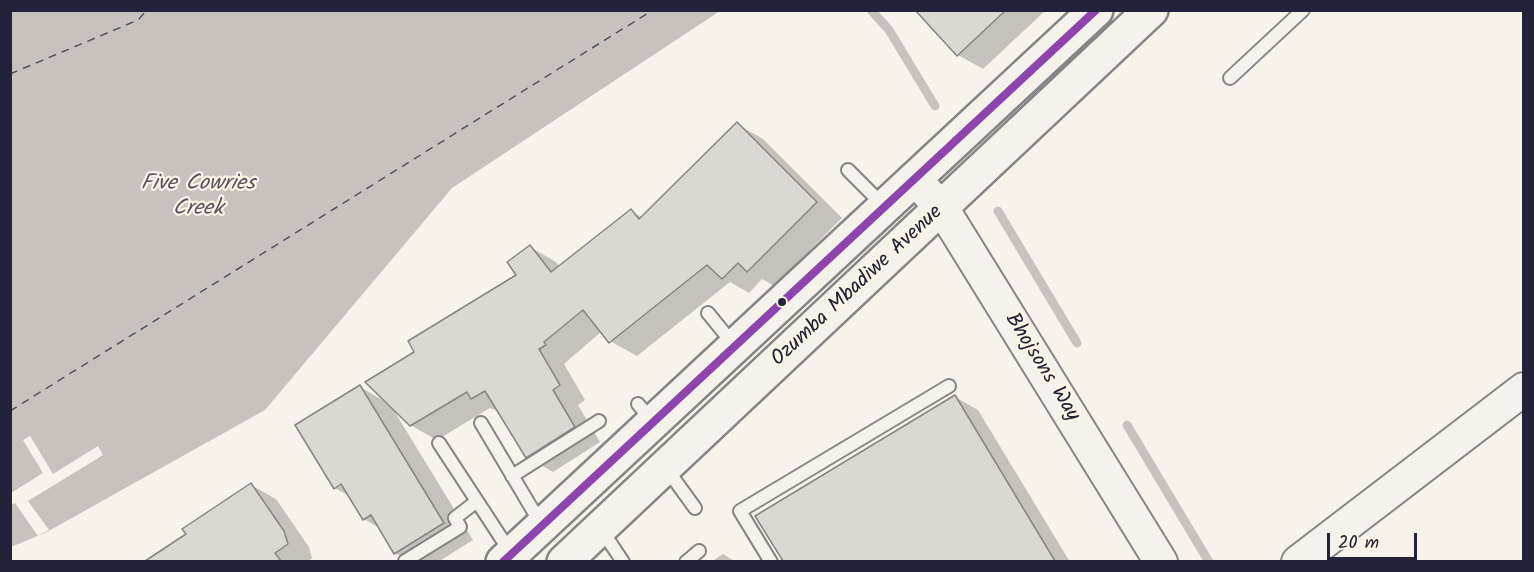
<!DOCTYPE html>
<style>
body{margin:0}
#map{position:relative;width:1534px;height:572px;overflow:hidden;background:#f7f3ea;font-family:Kalam,sans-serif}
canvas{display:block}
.frame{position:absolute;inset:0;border:12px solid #22223b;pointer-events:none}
.scale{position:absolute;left:1327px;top:533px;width:90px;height:27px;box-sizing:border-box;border:3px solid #22223b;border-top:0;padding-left:8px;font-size:18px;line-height:21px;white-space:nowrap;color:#22223b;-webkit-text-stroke:4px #fcf5e5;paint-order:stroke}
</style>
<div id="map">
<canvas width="1534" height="572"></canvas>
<div class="frame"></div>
<div class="scale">20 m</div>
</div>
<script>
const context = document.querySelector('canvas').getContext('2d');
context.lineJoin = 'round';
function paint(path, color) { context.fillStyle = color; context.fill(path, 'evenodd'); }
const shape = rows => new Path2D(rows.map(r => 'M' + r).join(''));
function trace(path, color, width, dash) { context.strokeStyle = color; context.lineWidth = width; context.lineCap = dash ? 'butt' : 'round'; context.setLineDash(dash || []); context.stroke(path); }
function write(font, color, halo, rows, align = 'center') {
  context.font = font + ' Kalam,sans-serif'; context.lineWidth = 4.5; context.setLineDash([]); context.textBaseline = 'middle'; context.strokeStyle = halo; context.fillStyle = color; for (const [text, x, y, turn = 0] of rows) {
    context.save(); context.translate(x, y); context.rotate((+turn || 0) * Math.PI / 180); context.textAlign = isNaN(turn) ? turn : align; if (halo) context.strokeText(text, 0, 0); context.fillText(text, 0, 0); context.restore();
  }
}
paint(shape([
 [11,11,720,11,452,188,265,410,45,533,11,547]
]), '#c7c2be');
paint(shape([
 [30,436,53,474,98,446,103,455,28,501,49,530,38,536,15,503,11,505,11,493,43,473,23,440]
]), '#f7f3ea');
paint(shape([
 [917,10,1046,10,983,69,958,55],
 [737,124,763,139,842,218,774,286,762,279,749,293,730,282,637,356,610,341,602,331,564,364,585,400,578,405,600,442,553,472,527,457,500,412,490,408,437,440,410,425,393,409,473,540,438,562,411,562,395,553,381,529,364,519,351,497,335,488,360,387,384,401,416,352,518,275,530,247,556,262,560,267,631,211,643,218],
 [955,397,978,410,1070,562,784,562,757,516],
 [251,485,276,499,309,547,312,558,307,562,147,562,188,534],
 [723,554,736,562,711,562]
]), '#0003');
trace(shape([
 [871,10,889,30,935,106],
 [998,211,1077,343],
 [1127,425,1209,562]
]), '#c7c2be', 9);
trace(shape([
 [10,74,138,20,147,10],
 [10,411,653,10]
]), '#545362', 1.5, [8, 6]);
const building = shape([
 [915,10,1006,10,957,56,915,10],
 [737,122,817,202,747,272,738,263,722,279,707,265,609,343,583,310,544,342,546,345,539,349,560,385,553,390,575,427,526,458,485,391,471,399,467,392,410,426,365,382,414,352,408,341,516,275,507,262,530,245,551,272,631,209,639,219,737,122],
 [360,385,444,523,394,554,371,515,363,520,341,484,334,489,295,425,360,385],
 [955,395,1055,561,783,561,755,516,955,395],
 [251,483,284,531,288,544,275,553,281,561,145,561,186,534,182,529,251,483]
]);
paint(building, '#dad8d2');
trace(building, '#868485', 1.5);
const service = shape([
 [1230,78,1303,10],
 [848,170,884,206],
 [708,313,734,345],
 [638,404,652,421],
 [481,423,541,524],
 [439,443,511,553],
 [666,468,695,508],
 [512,476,599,421],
 [601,529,623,562],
 [405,561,460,527,455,518,477,501],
 [686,562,699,551],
 [771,562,740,511,949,386]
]);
const tertiary = shape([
 [914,179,942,208,1161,562],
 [1298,562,1524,389]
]);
const trunk = shape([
 [503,562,1096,10],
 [564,562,1151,10]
]);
trace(service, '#868485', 16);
trace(tertiary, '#868485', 36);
trace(trunk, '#868485', 38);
trace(service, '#f5f2ec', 12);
trace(tertiary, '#f5f2ec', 32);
trace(trunk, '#f5f2ec', 33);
trace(shape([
 [503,562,1096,10]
]), '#8e44ad', 8);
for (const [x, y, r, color] of [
 [782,302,5,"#22223b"]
]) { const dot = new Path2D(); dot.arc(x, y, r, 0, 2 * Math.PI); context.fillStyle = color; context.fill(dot); trace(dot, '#fcf5e5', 2); }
write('21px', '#22223b', '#fcf5e5', [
 ["Ozumba Mbadiwe Avenue",858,287,-43],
 ["Bhojsons Way",1041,368,58]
]);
write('italic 22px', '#545362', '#fcf5e5', [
 ["Five Cowries",198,185],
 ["Creek",198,210]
]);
</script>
